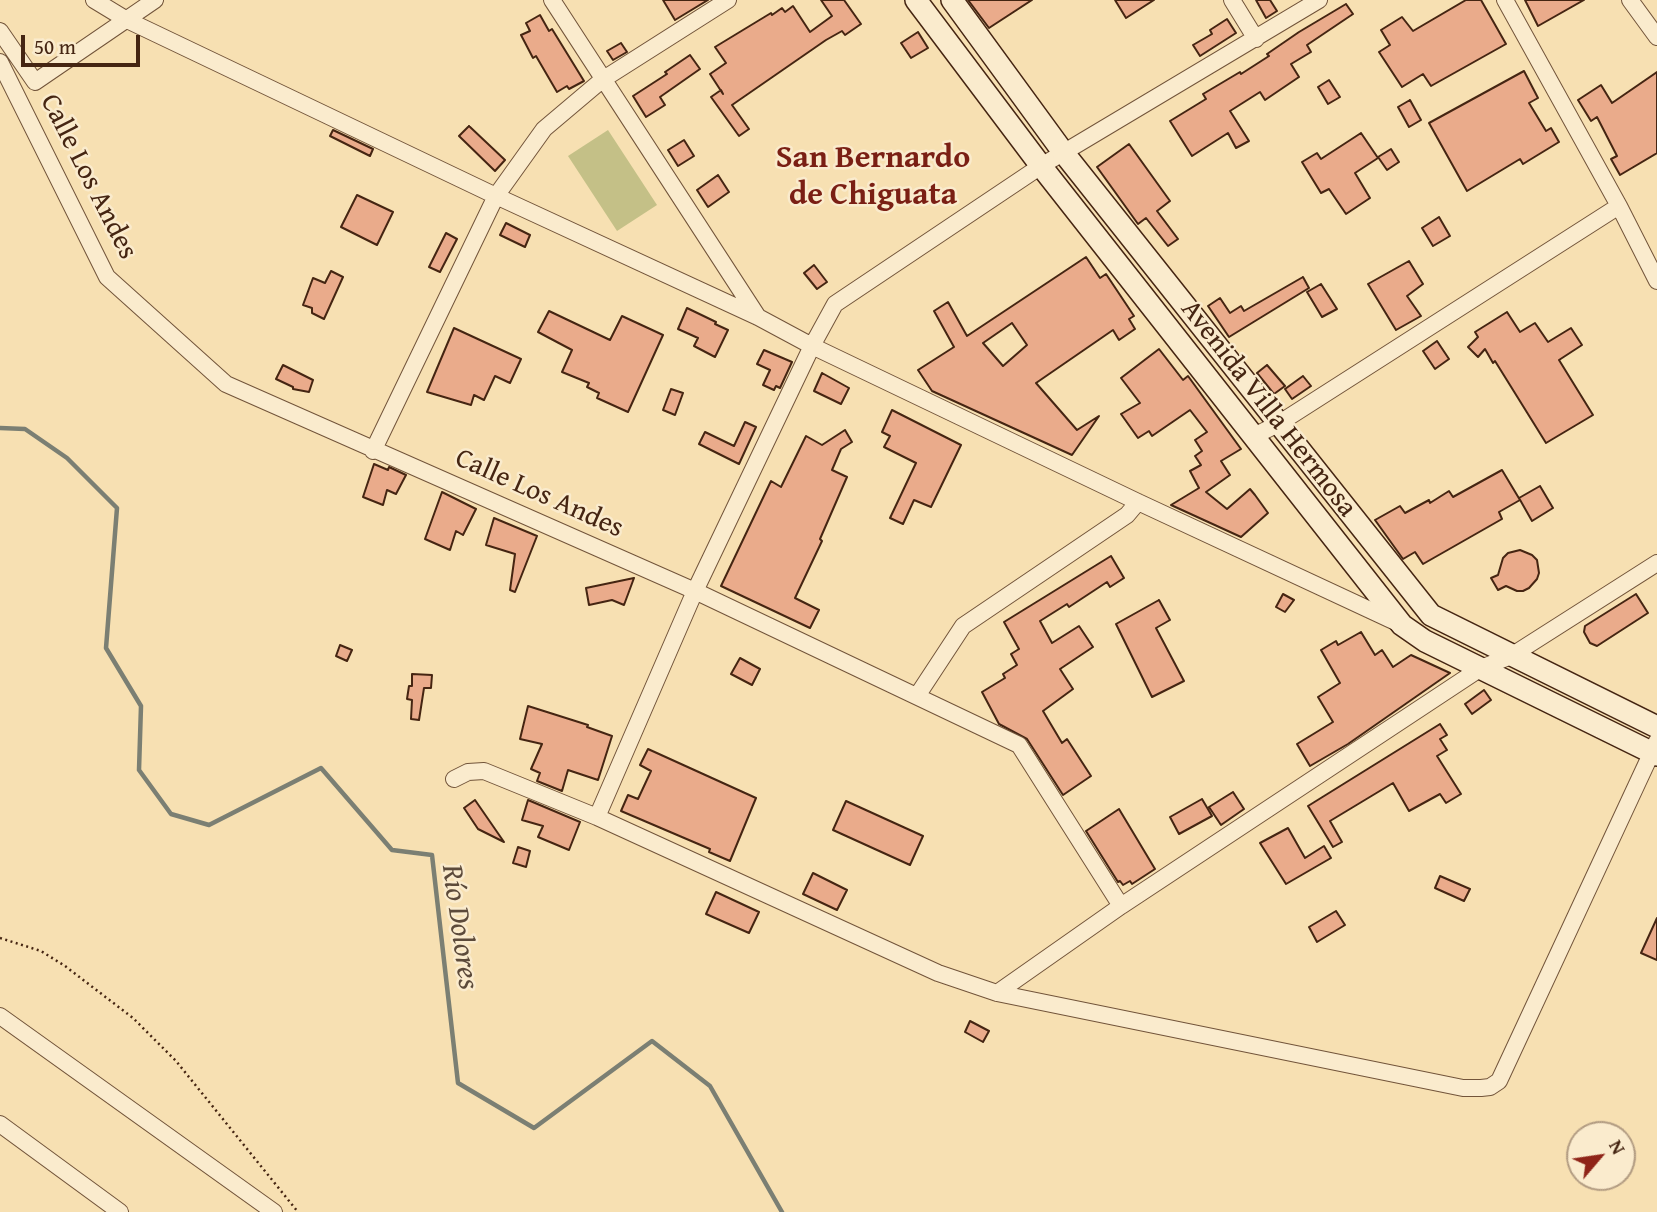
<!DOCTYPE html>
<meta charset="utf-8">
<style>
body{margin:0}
#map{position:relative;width:1657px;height:1212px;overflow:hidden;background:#f7e0b2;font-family:"Gentium Book Plus",serif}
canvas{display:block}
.north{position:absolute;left:1566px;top:1121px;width:70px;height:70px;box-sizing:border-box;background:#faebcd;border:2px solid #b29c82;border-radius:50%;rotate:61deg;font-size:19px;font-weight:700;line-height:28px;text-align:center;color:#452512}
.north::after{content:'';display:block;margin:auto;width:24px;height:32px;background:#8f2418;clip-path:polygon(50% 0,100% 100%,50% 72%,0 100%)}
.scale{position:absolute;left:21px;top:35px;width:119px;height:32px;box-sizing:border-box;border:4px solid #452512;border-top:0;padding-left:9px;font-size:21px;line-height:24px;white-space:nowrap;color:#452512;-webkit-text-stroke:5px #faebcd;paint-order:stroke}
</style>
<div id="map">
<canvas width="1657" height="1212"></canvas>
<div class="north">N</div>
<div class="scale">50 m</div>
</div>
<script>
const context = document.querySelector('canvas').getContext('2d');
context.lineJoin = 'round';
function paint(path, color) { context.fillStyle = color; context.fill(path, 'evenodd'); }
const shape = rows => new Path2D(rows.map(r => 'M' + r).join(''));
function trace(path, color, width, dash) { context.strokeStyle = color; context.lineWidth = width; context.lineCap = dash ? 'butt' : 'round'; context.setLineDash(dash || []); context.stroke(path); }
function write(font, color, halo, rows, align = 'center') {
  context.font = font + ' "Gentium Book Plus",serif'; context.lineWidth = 5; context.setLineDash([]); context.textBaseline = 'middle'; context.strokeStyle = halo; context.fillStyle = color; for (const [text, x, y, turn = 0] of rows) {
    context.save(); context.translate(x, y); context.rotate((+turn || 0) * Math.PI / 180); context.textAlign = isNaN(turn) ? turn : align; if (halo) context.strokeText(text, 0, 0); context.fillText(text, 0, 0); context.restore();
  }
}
paint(shape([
 [608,130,657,205,617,231,568,156]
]), '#c4c087');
trace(shape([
 [0,428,25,429,67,458,117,508,106,648,141,706,139,770,171,814,209,825,321,768,392,850,432,855,458,1083,534,1128,652,1041,710,1086,782,1212]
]), '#7b7f73', 4.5);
const building = shape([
 [663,0,708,0,675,20,663,0],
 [821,0,844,0,861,24,845,35,842,31,826,40,732,105,749,129,739,136,711,97,721,90,723,94,710,74,726,63,715,47,771,13,772,15,782,8,785,12,793,6,810,32,832,16,821,0],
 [968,0,1032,0,989,28,968,0],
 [1115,0,1154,0,1126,18,1115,0],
 [1256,0,1270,0,1277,11,1266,18,1256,0],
 [1466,0,1481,0,1506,44,1431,86,1423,74,1402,87,1379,52,1390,45,1381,30,1402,17,1413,31,1466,0],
 [1525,0,1584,0,1538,26,1525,0],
 [1346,4,1353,14,1307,45,1311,52,1291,64,1299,77,1265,100,1260,92,1230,111,1249,141,1236,148,1228,133,1192,156,1170,121,1206,99,1203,94,1240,72,1241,74,1269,56,1267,54,1299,32,1346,4],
 [540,15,549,31,552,29,584,81,569,89,567,86,557,92,536,56,533,58,521,35,530,31,526,23,540,15],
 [1227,19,1236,33,1200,56,1193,45,1212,34,1210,30,1227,19],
 [918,32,928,48,911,58,901,43,918,32],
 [621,43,627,52,613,60,607,51,621,43],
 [690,55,700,69,660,97,665,105,646,117,633,96,667,74,665,72,690,55],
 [1524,71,1538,98,1529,103,1546,131,1551,128,1559,142,1523,164,1520,159,1467,191,1429,123,1524,71],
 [1657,72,1657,153,1620,175,1611,159,1617,156,1597,117,1591,121,1578,100,1601,85,1612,103,1657,72],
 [1329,80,1340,97,1328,104,1318,87,1329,80],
 [1410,100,1421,120,1409,127,1398,107,1410,100],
 [469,126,505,160,495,171,459,136,469,126],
 [333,130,373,149,370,156,330,136,333,130],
 [1361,133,1378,158,1355,173,1370,198,1346,214,1329,189,1321,193,1302,162,1317,153,1321,159,1361,133],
 [684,140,694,156,678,166,668,150,684,140],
 [1129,144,1170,201,1157,211,1178,239,1168,246,1146,218,1138,224,1097,167,1129,144],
 [1391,149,1399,162,1387,170,1378,157,1391,149],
 [718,175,729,192,708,207,697,190,718,175],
 [357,195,393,212,377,245,341,227,357,195],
 [1439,217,1450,236,1433,246,1422,228,1439,217],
 [506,223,530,235,525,247,500,235,506,223],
 [446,233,457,239,440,272,429,267,446,233],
 [1086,257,1100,278,1106,274,1134,316,1129,319,1135,329,1119,340,1113,330,1036,383,1077,430,1099,416,1072,455,932,391,918,370,954,347,934,311,948,302,967,336,1086,257],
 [1012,323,1027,345,1003,366,983,343,1012,323],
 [1409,261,1423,284,1407,296,1421,316,1396,330,1368,284,1409,261],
 [814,265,827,282,817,289,804,273,814,265],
 [331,271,343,277,324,319,312,313,312,308,303,305,313,278,325,283,331,271],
 [1303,277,1309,288,1229,337,1208,306,1220,298,1230,313,1241,306,1244,311,1303,277],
 [1321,284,1337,309,1322,317,1307,292,1321,284],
 [687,308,716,322,715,324,728,330,715,357,694,346,698,338,678,329,687,308],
 [549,311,610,340,622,316,663,335,628,412,597,398,599,393,587,387,589,383,562,372,572,350,538,332,549,311],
 [1507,312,1520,332,1535,323,1548,342,1571,328,1582,345,1559,360,1593,415,1546,443,1495,361,1493,363,1485,349,1478,357,1468,347,1478,337,1475,332,1507,312],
 [454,328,521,359,510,383,495,376,484,400,474,395,471,405,427,392,454,328],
 [1437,341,1449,359,1435,369,1423,351,1437,341],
 [1159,349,1183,380,1188,376,1241,449,1221,461,1230,475,1206,492,1227,509,1250,489,1255,495,1268,513,1241,537,1171,505,1199,488,1190,471,1201,465,1195,456,1202,451,1195,440,1207,432,1190,410,1152,436,1149,431,1138,438,1121,414,1140,403,1121,378,1159,349],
 [764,350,792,362,780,388,776,386,774,390,763,385,770,370,757,364,764,350],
 [283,365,313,380,309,392,293,389,293,387,276,379,283,365],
 [1267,365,1285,386,1274,394,1257,373,1267,365],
 [822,373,849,388,841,404,814,391,822,373],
 [1303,376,1311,386,1292,399,1285,389,1303,376],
 [671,389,683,393,675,415,663,410,671,389],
 [892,410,961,445,931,507,914,500,903,524,890,518,916,463,884,447,890,436,882,432,892,410],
 [745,422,756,427,739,464,699,444,705,432,734,446,745,422],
 [845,430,852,442,841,449,832,470,847,477,820,539,822,541,795,598,819,610,810,628,721,586,771,481,781,487,806,436,822,445,845,430],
 [374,464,388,470,389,467,406,475,396,494,387,490,383,505,363,497,374,464],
 [1502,470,1520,500,1499,512,1502,519,1423,564,1415,552,1403,559,1375,520,1400,506,1405,513,1429,500,1430,503,1449,491,1453,497,1502,470],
 [1540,486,1553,508,1532,521,1519,498,1540,486],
 [442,492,476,509,463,535,456,531,450,550,425,539,442,492],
 [494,518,537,536,515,592,510,590,515,554,486,545,494,518],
 [1520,550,1532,555,1537,560,1539,573,1537,579,1529,588,1523,591,1517,591,1506,586,1498,590,1491,578,1498,575,1503,558,1508,553,1520,550],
 [1111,556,1124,578,1110,587,1107,582,1069,607,1067,604,1040,621,1052,643,1079,626,1093,647,1060,669,1073,689,1043,711,1062,743,1067,739,1091,776,1063,795,1027,739,999,724,982,692,1005,678,1003,674,1017,665,1011,654,1019,649,1004,622,1111,556],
 [634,578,624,605,612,600,589,605,586,588,634,578],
 [1283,594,1294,600,1285,612,1276,607,1283,594],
 [1636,594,1648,613,1597,646,1590,643,1584,632,1585,626,1636,594],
 [1159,600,1170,620,1156,628,1184,681,1152,697,1116,624,1159,600],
 [1361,632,1375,655,1382,650,1393,667,1411,655,1450,673,1348,744,1310,766,1297,744,1333,722,1318,697,1340,683,1321,650,1336,641,1338,645,1361,632],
 [340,645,352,650,347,661,336,656,340,645],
 [740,658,760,669,752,685,731,674,740,658],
 [412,674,432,675,431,688,424,688,419,720,411,719,412,700,407,699,409,686,412,686,412,674],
 [1484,690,1491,700,1472,714,1465,704,1484,690],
 [528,706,588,725,587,727,612,736,598,780,568,770,562,791,537,781,540,773,531,769,542,744,520,739,528,706],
 [1440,724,1447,735,1440,739,1447,750,1437,756,1461,794,1446,803,1440,794,1409,811,1393,783,1330,821,1342,842,1333,847,1308,806,1440,724],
 [648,749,756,798,730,861,709,852,710,849,621,811,628,795,638,799,651,771,640,765,648,749],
 [1233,792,1244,809,1221,825,1209,807,1233,792],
 [1202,799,1212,816,1179,834,1170,817,1202,799],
 [475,800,504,842,478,829,464,808,475,800],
 [528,800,580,822,569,850,538,837,543,826,522,820,528,800],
 [846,801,923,836,910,865,833,830,846,801],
 [1119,809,1155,869,1132,884,1130,881,1123,885,1120,881,1118,882,1086,831,1119,809],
 [1288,828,1305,858,1324,846,1331,858,1286,884,1260,843,1288,828],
 [518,847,530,851,526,867,513,863,518,847],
 [813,873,847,890,837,910,803,894,813,873],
 [1440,876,1470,889,1464,901,1435,888,1440,876],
 [716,892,759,912,749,933,706,914,716,892],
 [1336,911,1345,925,1317,942,1309,927,1336,911],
 [1657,918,1657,960,1641,953,1657,918],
 [970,1021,989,1031,983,1042,965,1032,970,1021]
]);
paint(building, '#eaab8b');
trace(building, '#452512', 2);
const street = shape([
 [94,0,127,20,496,196,758,317,812,346,1138,502,1400,624],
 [552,0,758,317],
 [1232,0,1256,39],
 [1505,0,1619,206,1657,281],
 [1630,0,1657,37],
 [0,31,35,82,155,0],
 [0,62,107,277,226,384,695,591,1019,745,1121,906],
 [1254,436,1278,424,1619,206],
 [373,451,496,196,544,129,602,80,728,0],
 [917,696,963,626,1127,515,1138,502],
 [454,779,468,772,484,771,597,817,938,973,997,993,1463,1088,1481,1088,1490,1087,1499,1081,1657,741],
 [597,817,695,591,812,346,835,304,1041,166,1319,0],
 [997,993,1121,906,1481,668,1511,656,1657,563],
 [0,1016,274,1212],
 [0,1124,120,1212]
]);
const secondary = shape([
 [916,0,1041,166,1402,625,1425,641,1657,755],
 [952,0,1063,152,1431,615,1657,727]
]);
trace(street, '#72543a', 18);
trace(secondary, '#452512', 24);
trace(shape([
 [0,938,41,951,65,966,133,1018,176,1061,298,1212]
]), '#452512', 2.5, [2, 3.5]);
trace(street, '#faebcd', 16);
trace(secondary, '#faebcd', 21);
write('28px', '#452512', '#faebcd', [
 ["Calle Los Andes",88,177,63],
 ["Avenida Villa Hermosa",1268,409,52],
 ["Calle Los Andes",539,494,24]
]);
write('italic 30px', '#5c4a3a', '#faebcd', [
 ["Río Dolores",459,927,82]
]);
write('bold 32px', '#7a1f14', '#faebcd', [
 ["San Bernardo",873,159],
 ["de Chiguata",873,196]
]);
</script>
